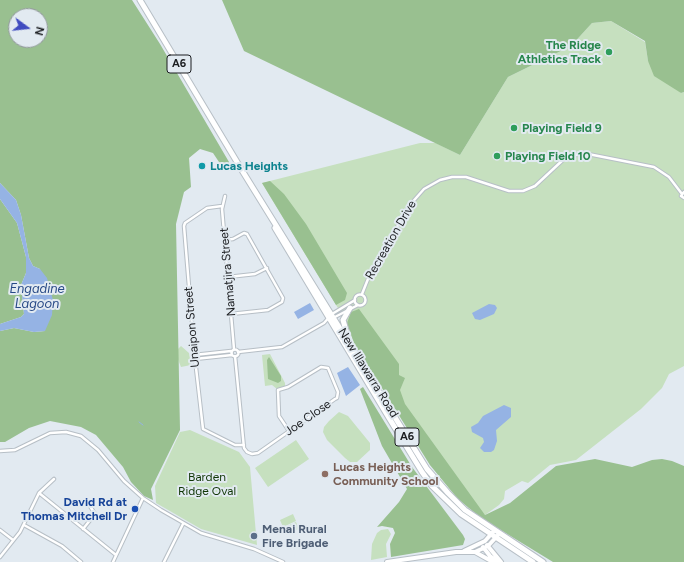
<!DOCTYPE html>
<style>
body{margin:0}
#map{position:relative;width:684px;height:562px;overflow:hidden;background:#e2eaf1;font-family:Figtree,sans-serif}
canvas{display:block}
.north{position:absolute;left:8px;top:8px;width:40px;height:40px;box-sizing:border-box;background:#e2eaf1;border:1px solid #92989d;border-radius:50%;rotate:105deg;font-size:11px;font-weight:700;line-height:16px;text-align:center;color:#1b1d20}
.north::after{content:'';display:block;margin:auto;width:14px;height:18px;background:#404cc0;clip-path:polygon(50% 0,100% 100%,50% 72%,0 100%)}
</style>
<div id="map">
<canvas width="684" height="562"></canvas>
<div class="north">N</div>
</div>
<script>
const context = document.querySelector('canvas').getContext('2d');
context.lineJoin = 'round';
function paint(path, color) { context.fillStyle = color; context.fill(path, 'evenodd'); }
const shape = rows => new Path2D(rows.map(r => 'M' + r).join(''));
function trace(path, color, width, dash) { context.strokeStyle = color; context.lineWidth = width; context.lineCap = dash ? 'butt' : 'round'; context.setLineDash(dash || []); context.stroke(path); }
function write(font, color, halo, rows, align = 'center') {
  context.font = font + ' Figtree,sans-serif'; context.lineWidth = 4; context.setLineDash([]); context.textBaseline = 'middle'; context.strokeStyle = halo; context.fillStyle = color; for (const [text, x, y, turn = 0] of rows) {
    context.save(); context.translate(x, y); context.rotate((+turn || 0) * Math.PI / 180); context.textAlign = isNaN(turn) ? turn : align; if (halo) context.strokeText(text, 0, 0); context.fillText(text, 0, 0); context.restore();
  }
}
paint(shape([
 [611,21,645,42,648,61,681,93,684,92,684,366,669,374,662,388,641,409,576,460,550,465,528,483,522,481,505,491,504,499,499,505,485,515,458,499,430,465,354,343,347,323,262,183,420,143,436,143,460,155,508,77,571,46,592,23],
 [181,346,189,353,191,365,181,367,177,357,177,350],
 [270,354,285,383,285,386,277,389,272,385,265,386,262,355],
 [339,412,348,416,370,443,370,450,357,462,350,462,345,458,327,440,323,432,324,427,329,421],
 [190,430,239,452,250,467,257,545,201,529,156,503,155,486,180,432],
 [296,440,309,459,268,487,255,468],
 [293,514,296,521,283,527,280,520],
 [296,522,299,529,286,535,283,528],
 [388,529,391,534,386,544,387,557,371,560,372,544,377,533,381,530]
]), '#c6e0bf');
paint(shape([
 [0,0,132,0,160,44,229,162,225,171,213,153,200,149,189,158,191,187,184,192,176,224,180,430,151,489,153,500,144,496,131,482,123,467,96,435,81,427,50,421,29,428,5,442,0,442,0,331,14,328,34,332,45,331,40,269,33,266,29,258,21,215,16,200,0,183],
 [16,16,40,16,40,40,16,40],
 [222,0,684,0,684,92,681,93,654,76,648,61,645,41,611,21,592,23,571,46,508,77,460,155,244,51],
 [270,181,284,194,306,224,347,293,345,300,336,305,262,183],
 [0,199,17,223,26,257,26,273,21,285,24,314,21,317,0,324],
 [359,309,399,364,399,375,405,378,400,390,405,404,485,515,510,503,556,466,595,459,632,467,652,460,662,459,672,461,684,466,684,562,553,562,481,518,458,499,430,465,354,343,347,323,351,312],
 [269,357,281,376,281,381,278,383,268,379,267,360],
 [363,387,412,467,463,535,465,539,463,545,391,557,390,544,395,533,393,528,382,526,377,527,399,502,407,489,382,446,360,389]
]), '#99c090');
paint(shape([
 [0,183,16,200,21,215,29,258,33,266,40,269,47,278,53,300,52,315,45,331,34,332,14,328,0,331,0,324,21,317,24,314,21,285,26,273,26,257,17,223,0,199],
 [310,303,314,310,298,319,294,312],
 [489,304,495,305,497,308,494,314,480,320,475,319,472,313],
 [348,367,360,385,346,396,337,373],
 [504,405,511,408,511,417,496,430,497,441,494,450,491,452,484,452,480,448,484,442,483,438,472,432,471,427,478,423,483,416]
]), '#95b3e4');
trace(shape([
 [139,422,143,425]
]), '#95b3e4', 1);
const street = shape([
 [684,192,681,196,684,198],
 [225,196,222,209,234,349],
 [222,206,207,208,185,223,184,226,195,359,203,429,235,445,244,445],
 [225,240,233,239,244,233,247,234,283,298,282,302,268,310,231,314],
 [228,277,255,274,267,268],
 [362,294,370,274,409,206,424,189,440,180,452,177,466,177,509,191,523,191,535,186,565,158,583,153,654,167,669,177,682,194],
 '354.5 300a5.5 5.5 0 1 1 11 0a5.5 5.5 0 1 1-11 0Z',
 [333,318,358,305],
 '231.5 353a3.5 3.5 0 1 1 7 0a3.5 3.5 0 1 1-7 0Z',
 [238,352,282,347,324,323,332,314,355,300],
 [194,355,231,351],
 [235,356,244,448,247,452,252,454,258,453,335,399,337,398,338,392,328,368,321,367,288,387,278,390,279,416,289,431],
 [195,359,232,355],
 [0,451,15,450,50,433,66,432,81,436,98,450,124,481,143,498,161,510,201,533,254,549,283,562],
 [39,493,54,479],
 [24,525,62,546,81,562],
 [83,529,95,514,88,503],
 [0,530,13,540],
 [0,557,20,532,39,493,116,555],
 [113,562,143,498],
 [164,562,183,524]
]);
const secondary = shape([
 [487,545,501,562],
 [483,547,490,556,498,562],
 [464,551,485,541,493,532],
 [475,552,493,562],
 [387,562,456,552,475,552,488,546,499,534]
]);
const highway = shape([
 [140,0,243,172,427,469,448,493,465,510,543,562],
 [275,228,389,418,422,472,432,486,461,514,533,562],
 [347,334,343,320,350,308]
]);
trace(street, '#b7bfc6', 4.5);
trace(secondary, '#b7bfc6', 6);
trace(highway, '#b7bfc6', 7);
trace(street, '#fff', 2.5);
trace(secondary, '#fff', 4);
trace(highway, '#fff', 5);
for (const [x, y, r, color] of [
 [609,52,4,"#2e9e5b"],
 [514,128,4,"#2e9e5b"],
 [497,156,4,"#2e9e5b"],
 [202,166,4,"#0f9aa8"],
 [325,474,4,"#8d6e63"],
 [135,509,4,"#1a4fb4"],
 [254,536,4,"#5c6f8a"]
]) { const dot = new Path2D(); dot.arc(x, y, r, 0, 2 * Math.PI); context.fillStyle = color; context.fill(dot); trace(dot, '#e2eaf1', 1.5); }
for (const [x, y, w] of [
 [179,64,24],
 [407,437,24]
]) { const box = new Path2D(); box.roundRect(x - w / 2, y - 9, w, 18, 3); context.fillStyle = '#e2eaf1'; context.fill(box); trace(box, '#1b1d20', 1); }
write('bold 11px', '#1b1d20', null, [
 ["A6",179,64],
 ["A6",407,437]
]);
write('bold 12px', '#27864d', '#e2eaf1', [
 ["The Ridge",601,45,"right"],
 ["Athletics Track",601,59,"right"],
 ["Playing Field 9",522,128],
 ["Playing Field 10",505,156]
], 'left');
write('bold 12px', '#0d838f', '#e2eaf1', [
 ["Lucas Heights",210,166]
], 'left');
write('12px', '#1b1d20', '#e2eaf1', [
 ["Recreation Drive",391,240,-60],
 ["Namatjira Street",228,272,-95],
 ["Unaipon Street",192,327,-95],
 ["New Illawarra Road",368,373,58],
 ["Joe Close",308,418,-35]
]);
write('bold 12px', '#785e54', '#e2eaf1', [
 ["Lucas Heights",333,467],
 ["Community School",333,481]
], 'left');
write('12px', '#103605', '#e2eaf1', [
 ["Barden",207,477],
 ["Ridge Oval",207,491]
]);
write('bold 12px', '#164399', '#e2eaf1', [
 ["David Rd at",127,502],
 ["Thomas Mitchell Dr",127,516]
], 'right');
write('bold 12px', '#4e5e75', '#e2eaf1', [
 ["Menai Rural",262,529],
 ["Fire Brigade",262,543]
], 'left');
write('italic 13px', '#274986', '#e2eaf1', [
 ["Engadine",37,289],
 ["Lagoon",37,304]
]);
</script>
